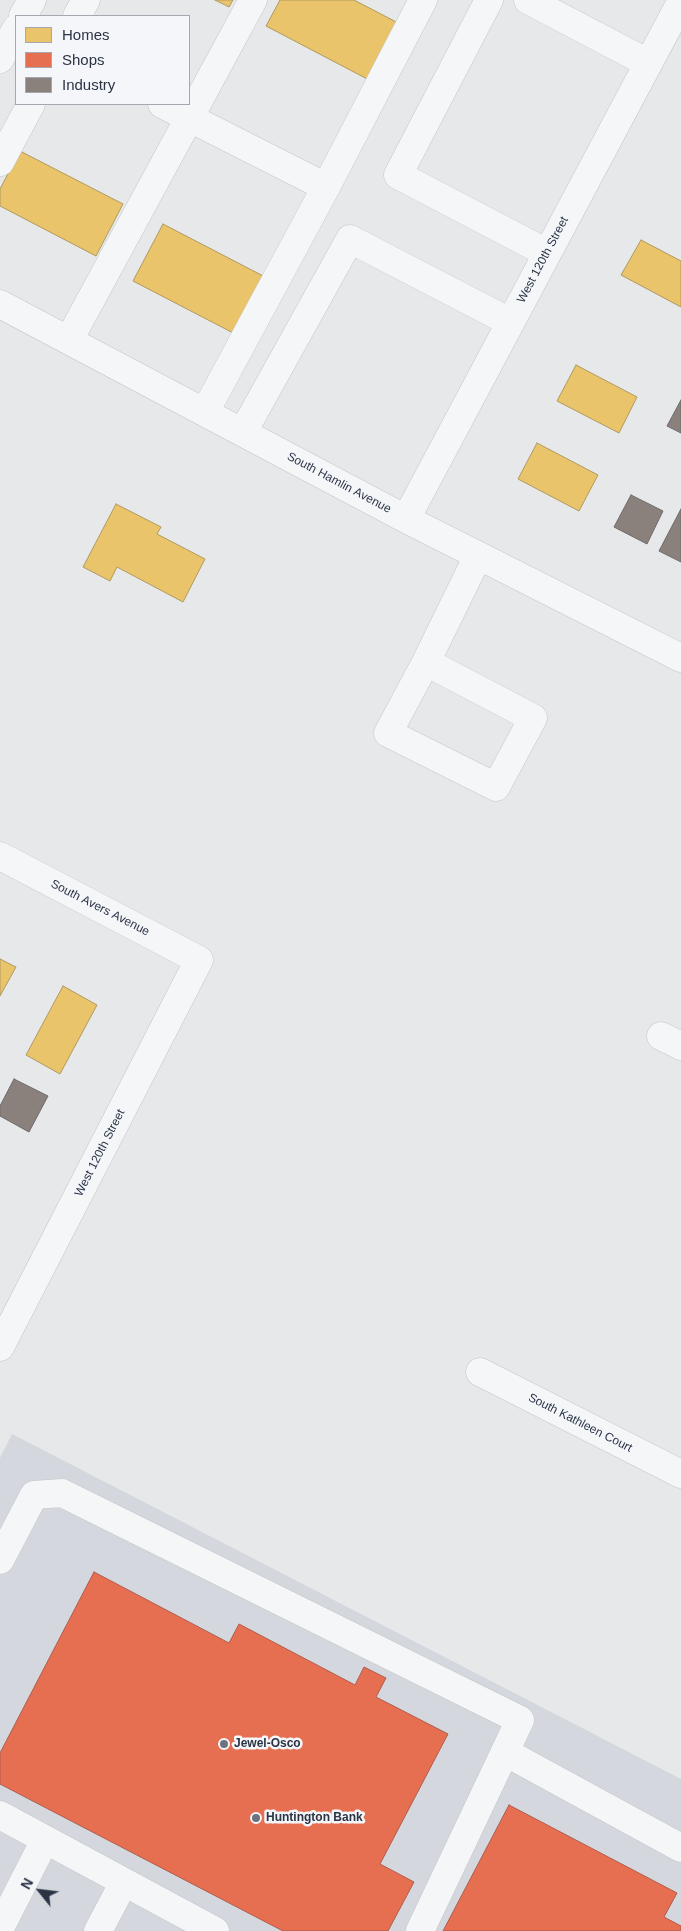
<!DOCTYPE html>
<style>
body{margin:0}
#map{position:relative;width:681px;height:1931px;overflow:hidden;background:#e6e8ea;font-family:Helvetica,sans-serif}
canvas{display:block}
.legend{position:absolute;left:15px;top:15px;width:175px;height:90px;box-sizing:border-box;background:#f4f6f9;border:1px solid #a4a8b1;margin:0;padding:6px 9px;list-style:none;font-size:15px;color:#2b3445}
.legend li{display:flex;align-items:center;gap:10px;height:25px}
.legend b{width:25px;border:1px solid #a4a8b1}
.north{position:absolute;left:15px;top:1866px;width:50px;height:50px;-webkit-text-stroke:4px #f4f6f9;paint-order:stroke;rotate:299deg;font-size:14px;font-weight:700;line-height:20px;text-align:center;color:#2b3445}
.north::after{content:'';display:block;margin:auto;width:18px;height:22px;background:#2b3445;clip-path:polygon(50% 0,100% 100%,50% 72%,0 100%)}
</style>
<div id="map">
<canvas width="681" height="1931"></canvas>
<ul class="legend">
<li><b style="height:14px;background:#e9c46a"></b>Homes</li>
<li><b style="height:14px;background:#e76f51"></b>Shops</li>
<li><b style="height:14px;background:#8a817c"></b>Industry</li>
</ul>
<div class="north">N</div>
</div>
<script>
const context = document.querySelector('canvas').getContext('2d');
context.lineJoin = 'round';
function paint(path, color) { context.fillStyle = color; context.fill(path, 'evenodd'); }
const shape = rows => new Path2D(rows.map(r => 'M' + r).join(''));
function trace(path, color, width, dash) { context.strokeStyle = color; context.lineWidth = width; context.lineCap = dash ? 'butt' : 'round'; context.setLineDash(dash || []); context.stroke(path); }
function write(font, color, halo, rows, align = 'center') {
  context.font = font + ' Helvetica,sans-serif'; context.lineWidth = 5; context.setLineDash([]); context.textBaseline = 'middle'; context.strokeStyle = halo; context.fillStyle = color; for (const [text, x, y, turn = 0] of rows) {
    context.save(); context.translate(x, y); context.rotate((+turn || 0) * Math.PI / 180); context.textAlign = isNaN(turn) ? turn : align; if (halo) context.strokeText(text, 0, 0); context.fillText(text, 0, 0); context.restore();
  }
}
paint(shape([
 [12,1434,681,1779,681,1931,0,1931,0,1458]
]), '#d4d7dd');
const homes = shape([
 [215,0,233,0,229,7,215,0],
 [280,0,354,0,402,25,373,82,266,26,280,0],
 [20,151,123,204,96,256,0,206,0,189,20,151],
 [163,224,269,279,239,336,133,281,163,224],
 [641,240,681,261,681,307,621,275,641,240],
 [576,365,637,397,619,433,557,401,576,365],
 [537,443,598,475,579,511,518,479,537,443],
 [116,504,161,527,157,534,205,559,183,602,117,567,110,581,83,567,116,504],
 [0,959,16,967,0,996,0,959],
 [63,986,97,1005,60,1074,26,1055,63,986]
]);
paint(homes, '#e9c46a');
trace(homes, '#b0995f', 1);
const shops = shape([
 [94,1572,229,1643,239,1624,355,1685,364,1667,386,1678,376,1697,448,1734,380,1864,414,1882,388,1931,283,1931,0,1784,0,1753,94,1572],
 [509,1805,677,1893,664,1917,681,1926,681,1931,443,1931,509,1805]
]);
paint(shops, '#e76f51');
trace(shops, '#af5d4d', 1);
const industry = shape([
 [681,400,681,433,667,426,681,400],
 [631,495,663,511,647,544,614,527,631,495],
 [681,509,681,562,659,551,681,509],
 [14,1079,48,1096,29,1132,0,1116,0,1106,14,1079]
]);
paint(industry, '#8a817c');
trace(industry, '#6e6a6c', 1);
const minor = shape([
 [489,0,398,175,547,253],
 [528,0,648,63],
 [23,16,32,0],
 [77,16,86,0],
 [0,59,16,29],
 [162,104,326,187],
 [0,162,31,104],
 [0,304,406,519,681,658],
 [69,340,253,0],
 [205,412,326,187,423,0],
 [243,432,350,239,510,322],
 [406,519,681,2],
 [426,662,533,718,496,787,388,733,426,662,478,556],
 [0,856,199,960,0,1347],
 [661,1036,681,1046],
 [480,1372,681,1474],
 [0,1560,34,1495,62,1493,520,1720,420,1931],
 [505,1752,681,1848],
 [0,1815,215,1931],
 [0,1928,45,1840],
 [98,1931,124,1882]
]);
trace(minor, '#c4c6c8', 29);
trace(minor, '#f5f6f7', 28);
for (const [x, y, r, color] of [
 [224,1744,5,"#6c737f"],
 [256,1818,5,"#6c737f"]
]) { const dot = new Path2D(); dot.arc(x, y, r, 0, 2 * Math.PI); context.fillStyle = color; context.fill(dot); trace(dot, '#f4f6f9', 2); }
write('12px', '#2b3445', '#f4f6f9', [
 ["West 120th Street",543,260,-62],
 ["South Hamlin Avenue",339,483,28],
 ["South Avers Avenue",100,908,27],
 ["West 120th Street",100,1153,-63],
 ["South Kathleen Court",580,1423,27]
]);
write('bold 12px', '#2b3445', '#f4f6f9', [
 ["Jewel-Osco",234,1744],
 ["Huntington Bank",266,1818]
], 'left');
</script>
